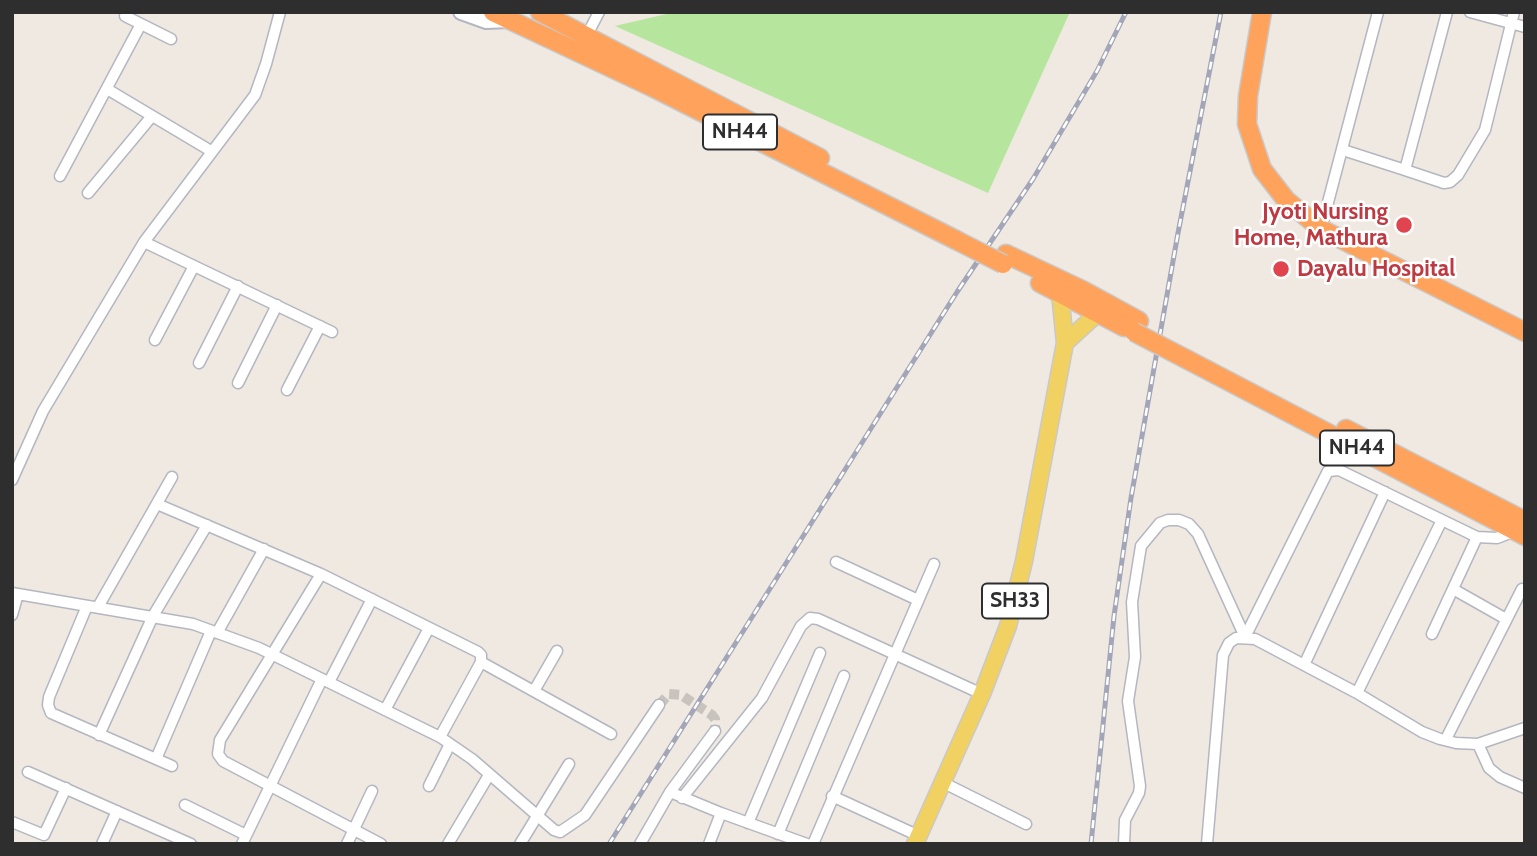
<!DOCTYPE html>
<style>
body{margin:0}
#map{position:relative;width:1537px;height:856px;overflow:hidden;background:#efe9e1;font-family:Cabin,sans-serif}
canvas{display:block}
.frame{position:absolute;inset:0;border:14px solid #2e2e2e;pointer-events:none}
</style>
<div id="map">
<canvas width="1537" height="856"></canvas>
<div class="frame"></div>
</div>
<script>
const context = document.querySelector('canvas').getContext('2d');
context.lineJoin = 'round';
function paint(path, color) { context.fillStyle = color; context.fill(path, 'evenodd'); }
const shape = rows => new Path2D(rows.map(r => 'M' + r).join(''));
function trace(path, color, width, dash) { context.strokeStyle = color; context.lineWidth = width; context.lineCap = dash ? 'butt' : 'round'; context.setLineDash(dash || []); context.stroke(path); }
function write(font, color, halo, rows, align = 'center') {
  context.font = font + ' Cabin,sans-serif'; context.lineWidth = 5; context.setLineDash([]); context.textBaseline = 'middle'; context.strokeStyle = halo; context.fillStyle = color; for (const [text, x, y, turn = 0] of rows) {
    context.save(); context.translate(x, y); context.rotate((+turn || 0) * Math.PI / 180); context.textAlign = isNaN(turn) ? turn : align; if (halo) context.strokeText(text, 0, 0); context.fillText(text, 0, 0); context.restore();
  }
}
paint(shape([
 [675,12,1070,12,988,193,615,26]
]), '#b6e59e');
trace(shape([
 [659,705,669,694,681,695,712,715,715,719,715,731]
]), '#c8c4bd', 10, [10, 5]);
const street = shape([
 [1470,12,1525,27],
 [125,16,171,39],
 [586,37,599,12],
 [107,89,211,151],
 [1343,150,1405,170,1447,12],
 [1405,170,1444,183,1450,182,1458,175,1485,130,1514,12],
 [60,176,141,24],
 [88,193,152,116],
 [1321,229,1378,12],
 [144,242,332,332],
 [155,340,194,266],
 [199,363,238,286],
 [238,383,277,305],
 [287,390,320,326],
 [12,480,43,411,144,242,255,95,266,64,280,12],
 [157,504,321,574,478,652,481,655,481,662],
 [836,562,918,600],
 [321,574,220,740,218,754,223,761,381,844],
 [1453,589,1506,619],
 [12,593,193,624,259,648,440,737,472,759,554,830,560,832,585,815,659,705],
 [87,606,49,697,48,705,51,713,172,766],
 [98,607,172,477],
 [12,615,18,594],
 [217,633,264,549],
 [1432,634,1477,537],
 [1245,637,1328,471,1339,470,1477,537,1497,538,1515,531],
 [1304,665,1385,492],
 [329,682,372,599],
 [534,691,557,651],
 [1357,693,1442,520],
 [385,710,429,628],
 [99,735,153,616,207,525],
 [440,737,481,662,611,734],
 [1446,739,1522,589],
 [1478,744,1489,768,1500,777,1525,788],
 [156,759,211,631],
 [28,772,191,844],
 [942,782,1026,824],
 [429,786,450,744],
 [670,792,715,731],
 [832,796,919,836],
 [682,798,762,698,801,626,810,618,818,619,982,694],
 [185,805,246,835],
 [12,822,44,835,66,788],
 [748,823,820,653],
 [778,834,844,676],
 [102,844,117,811],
 [242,844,322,679],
 [347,844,372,791],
 [448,844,489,775],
 [520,844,569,764],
 [640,844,670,792,721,813,807,844],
 [709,844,721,813],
 [813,844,934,564],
 [1124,844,1125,820,1139,793,1140,786,1128,701,1135,657,1132,602,1141,546,1160,523,1168,520,1179,520,1189,524,1198,534,1245,637],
 [1207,844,1223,655,1229,643,1236,638,1255,639,1357,693,1422,732,1440,739,1456,743,1478,744,1525,728]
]);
const secondary = shape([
 [461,12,486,21,509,20]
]);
const primary = shape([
 [1065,343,1098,313],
 [915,844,982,694,1008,626,1024,561,1065,343,1060,293]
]);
const highway = shape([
 [493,12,652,87,956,240],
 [540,12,820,158],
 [1262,12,1248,96,1247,124,1262,169,1286,200,1321,229,1525,332],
 [1006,254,1084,291,1139,321],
 [1040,283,1124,327],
 [1188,360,1525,536],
 [1346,429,1525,521]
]);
trace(street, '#b4b7c1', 13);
trace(secondary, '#b4b7c1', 18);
trace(primary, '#c9c9c9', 19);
trace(highway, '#c9c9c9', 21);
trace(street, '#fff', 10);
trace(secondary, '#fff', 14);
trace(primary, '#f2d163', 16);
trace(highway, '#ffa35c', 18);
const rail = shape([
 [609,844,957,292,1033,179,1097,71,1126,12],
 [1091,844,1114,616,1131,498,1178,233,1221,12]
]);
trace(rail, '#a3a6b8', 5);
trace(rail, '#fff', 2.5, [8]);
const highwayBridge = shape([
 [956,240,1003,264],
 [1134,332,1188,360]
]);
trace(highwayBridge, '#c9c9c9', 21, []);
trace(highwayBridge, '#ffa35c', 18);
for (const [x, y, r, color] of [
 [1404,225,9,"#e0444e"],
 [1281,269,9,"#e0444e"]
]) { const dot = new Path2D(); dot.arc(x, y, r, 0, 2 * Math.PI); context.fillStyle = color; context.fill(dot); trace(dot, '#fff', 2.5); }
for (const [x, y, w] of [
 [740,132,74],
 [1357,448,74],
 [1015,601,66]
]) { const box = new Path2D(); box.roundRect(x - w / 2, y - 17.5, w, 35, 5); context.fillStyle = '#fff'; context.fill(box); trace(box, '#2e2e2e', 2); }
write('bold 21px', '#2e2e2e', null, [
 ["NH44",740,132],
 ["NH44",1357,448],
 ["SH33",1015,601]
]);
write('bold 23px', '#be3a42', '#fff', [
 ["Jyoti Nursing",1388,212],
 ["Home, Mathura",1388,238],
 ["Dayalu Hospital",1297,269,"left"]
], 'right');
</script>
